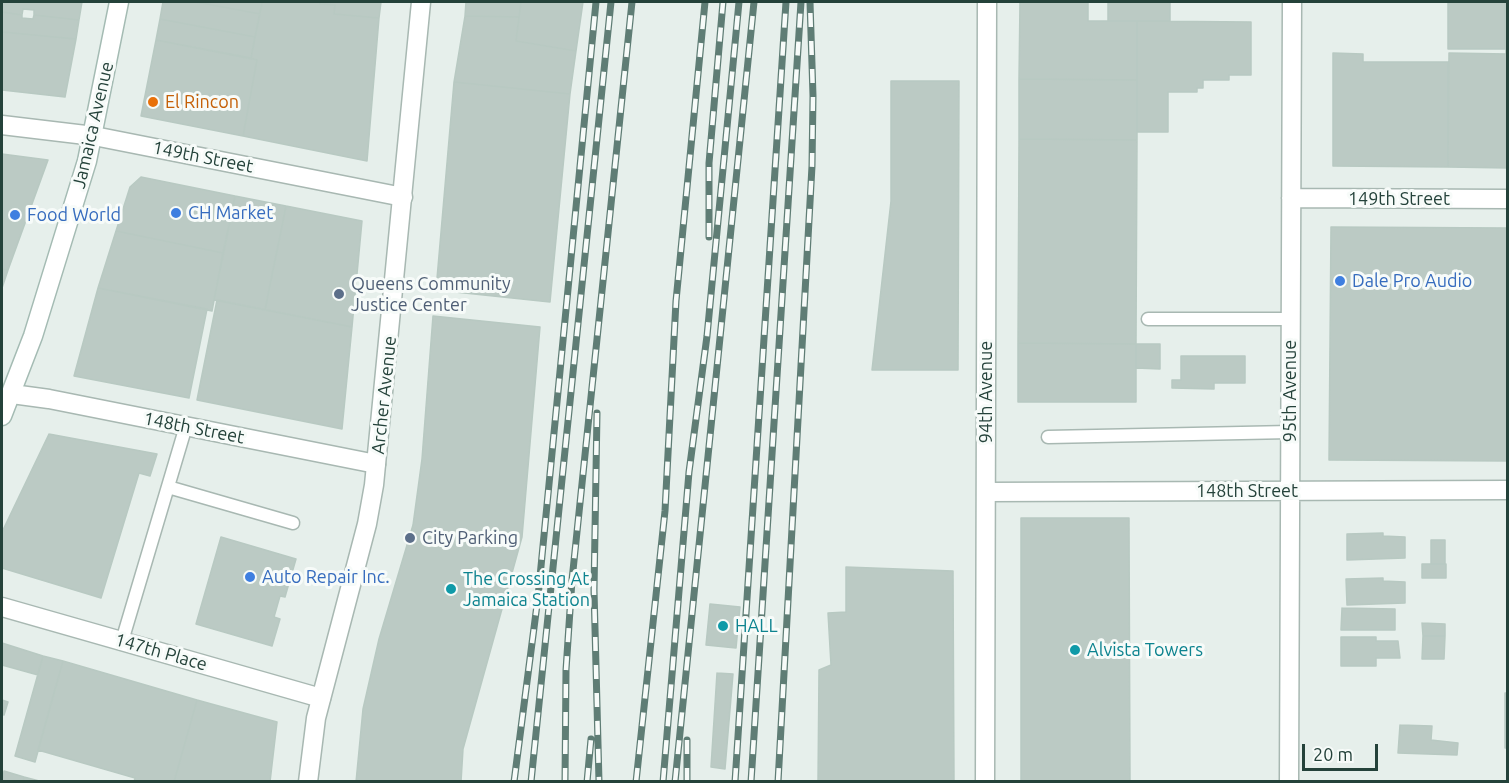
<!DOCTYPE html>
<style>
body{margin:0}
#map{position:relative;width:1509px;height:783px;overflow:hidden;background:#e6efeb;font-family:Ubuntu,sans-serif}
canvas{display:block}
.frame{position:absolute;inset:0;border:3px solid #24423a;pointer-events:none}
.scale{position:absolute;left:1302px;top:744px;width:76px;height:27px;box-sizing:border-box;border:3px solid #24423a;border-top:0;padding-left:8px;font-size:18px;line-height:21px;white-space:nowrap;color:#24423a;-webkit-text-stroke:4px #f7fbf9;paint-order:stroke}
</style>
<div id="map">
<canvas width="1509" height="783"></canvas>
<div class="frame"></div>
<div class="scale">20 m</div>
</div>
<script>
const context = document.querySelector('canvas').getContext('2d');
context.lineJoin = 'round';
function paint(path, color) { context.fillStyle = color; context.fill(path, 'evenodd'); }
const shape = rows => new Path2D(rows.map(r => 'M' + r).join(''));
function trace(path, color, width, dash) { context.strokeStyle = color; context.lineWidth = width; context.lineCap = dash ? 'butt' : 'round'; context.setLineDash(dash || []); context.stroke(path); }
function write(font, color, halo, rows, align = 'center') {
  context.font = font + ' Ubuntu,sans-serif'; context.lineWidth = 6; context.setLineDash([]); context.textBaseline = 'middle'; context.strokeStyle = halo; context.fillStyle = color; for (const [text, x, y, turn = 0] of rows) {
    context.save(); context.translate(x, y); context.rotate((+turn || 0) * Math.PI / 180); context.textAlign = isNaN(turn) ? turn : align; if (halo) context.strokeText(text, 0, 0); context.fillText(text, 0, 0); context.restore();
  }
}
const building = shape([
 [2,2,82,2,79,20,34,15,34,10,23,9,22,15,2,12,2,2],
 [163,2,196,2,260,14,255,37,160,19,163,2],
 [196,2,262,2,260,14,196,2],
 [262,2,320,2,320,4,335,5,334,14,379,18,367,161,243,136,257,60,251,58,262,2],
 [320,2,381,2,379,18,334,14,335,5,320,4,320,2],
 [466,2,521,2,519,17,465,16,466,2],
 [521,2,583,2,576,51,516,41,521,2],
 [1020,2,1088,2,1088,21,1137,21,1137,80,1019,79,1020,2],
 [1108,2,1170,2,1170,21,1108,21,1108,2],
 [1448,2,1505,2,1505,49,1448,49,1448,2],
 [1506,2,1508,2,1508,54,1506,54,1506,2],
 [2,12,22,15,22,18,33,19,34,15,79,20,76,39,2,32,2,12],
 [465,16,519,17,516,41,576,51,570,94,454,82,465,16],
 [160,19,255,37,251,58,156,40,160,19],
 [1137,21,1251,22,1251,75,1229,75,1229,80,1203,80,1203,88,1197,88,1197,92,1168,92,1168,132,1137,132,1137,21],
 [2,32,76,39,65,97,2,90,2,32],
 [156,40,257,60,243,136,141,116,156,40],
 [1333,53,1363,54,1363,62,1448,62,1448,167,1333,166,1333,53],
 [1449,53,1508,54,1508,168,1448,167,1449,53],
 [1019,79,1137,80,1137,140,1019,139,1019,79],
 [891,81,959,81,958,370,872,370,891,201,891,81],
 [454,82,570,94,550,302,436,290,454,82],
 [1019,139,1137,140,1136,344,1018,343,1019,139],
 [2,154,48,160,8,270,2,269,2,154],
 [141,177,235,196,223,253,116,231,130,187,141,177],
 [235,196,286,206,265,310,214,300,235,196],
 [286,206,362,221,352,327,265,310,286,206],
 [1331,227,1508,228,1508,461,1329,460,1331,227],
 [116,231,223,253,212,311,98,288,116,231],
 [2,269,8,270,2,288,2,269],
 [98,288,207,309,189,398,74,376,98,288],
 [217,300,352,327,342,429,197,400,217,300],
 [433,316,540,327,522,537,463,749,461,782,356,782,363,709,379,639,413,525,422,459,433,316],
 [1018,343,1136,344,1136,402,1018,402,1018,343],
 [1136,344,1160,344,1160,369,1136,368,1136,344],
 [1181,356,1245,356,1245,383,1214,383,1214,389,1172,388,1172,380,1181,380,1181,356],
 [49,434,157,454,150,476,139,473,101,598,2,568,2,532,49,434],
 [1021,518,1129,518,1130,782,1021,782,1021,518],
 [1383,533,1383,536,1405,537,1405,558,1347,560,1347,534,1383,533],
 [221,537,296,559,285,597,280,596,274,617,280,619,272,646,196,624,221,537],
 [1431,540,1445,540,1445,564,1431,564,1431,540],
 [1422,564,1446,564,1446,578,1422,578,1422,564],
 [846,567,953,571,954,782,818,782,819,670,831,665,828,613,846,612,846,567],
 [1383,578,1383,581,1405,582,1405,603,1347,605,1346,579,1383,578],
 [710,604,740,607,736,648,706,645,710,604],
 [1342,608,1395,609,1395,630,1341,630,1342,608],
 [1422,623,1445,624,1445,636,1423,636,1422,623],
 [1423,636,1445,636,1444,659,1422,659,1423,636],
 [1341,637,1376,637,1376,641,1398,641,1400,658,1376,658,1376,666,1341,666,1341,637],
 [2,643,43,656,38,675,2,665,2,643],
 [43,656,63,661,35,762,15,756,43,656],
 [63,661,197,700,174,782,134,782,135,778,38,750,63,661],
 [717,673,733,674,725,769,711,767,717,673],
 [1505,693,1508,693,1508,748,1505,748,1505,693],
 [2,700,8,702,4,715,2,714,2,700],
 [197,700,277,722,270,782,174,782,197,700],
 [1400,725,1432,726,1431,740,1458,743,1457,755,1398,753,1400,725],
 [4,771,24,777,23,782,2,782,4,771],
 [24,777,43,782,23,782,24,777]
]);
paint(building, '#bbcac4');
trace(building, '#b8c9c2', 1.5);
const service = shape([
 [1148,319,1291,319],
 [1048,437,1290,432],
 [168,487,293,523],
 [122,641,186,426]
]);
const minor = shape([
 [2,125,94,136,403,197],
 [1291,198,1508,199],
 [12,394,49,399,376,464],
 [986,492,1508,490],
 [2,607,321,698],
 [985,782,987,2],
 [1289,782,1292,2]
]);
const tertiary = shape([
 [308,782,316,718,367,524,374,485,421,2]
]);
const secondary = shape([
 [2,416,33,336,87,161,119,2]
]);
trace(service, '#a8b8b2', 15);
trace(minor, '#a8b8b2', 21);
trace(tertiary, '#a8b8b2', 21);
trace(secondary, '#a4bbb3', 21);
trace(service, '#fff', 12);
trace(minor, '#fff', 18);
trace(tertiary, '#fff', 18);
trace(secondary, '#fff', 18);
const rail = shape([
 [709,237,709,163,723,2],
 [597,413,594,590,599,782],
 [687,740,687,782],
 [514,782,538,597,596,2],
 [531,782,611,2],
 [565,782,566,670,572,580,632,2],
 [587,782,591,739],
 [636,782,665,511,676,301,705,2],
 [663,782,689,472,707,336,739,2],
 [675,782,754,2],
 [735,782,786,2],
 [751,782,801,2],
 [778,782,812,166,813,96,810,2]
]);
trace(rail, '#5f7d75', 7);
trace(rail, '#f7fbf9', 4.5, [14]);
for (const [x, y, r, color] of [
 [153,102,6,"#e8710a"],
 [176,213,6,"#3f7fe0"],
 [15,215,6,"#3f7fe0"],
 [1340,281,6,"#3f7fe0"],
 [339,294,6,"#5c6f8a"],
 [410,538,6,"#5c6f8a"],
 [250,577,6,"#3f7fe0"],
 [451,589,6,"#0f9aa8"],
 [723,626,6,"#0f9aa8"],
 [1075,650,6,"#0f9aa8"]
]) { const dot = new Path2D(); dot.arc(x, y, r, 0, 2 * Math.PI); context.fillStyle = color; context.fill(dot); trace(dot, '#f7fbf9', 2); }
write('18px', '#c56008', '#f7fbf9', [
 ["El Rincon",165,102]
], 'left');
write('18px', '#24423a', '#f7fbf9', [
 ["Jamaica Avenue",93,125,-77],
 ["149th Street",203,157,11],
 ["149th Street",1399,199],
 ["95th Avenue",1290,391,-90],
 ["94th Avenue",986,392,-90],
 ["Archer Avenue",384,395,-84],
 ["148th Street",194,428,11],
 ["148th Street",1247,491],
 ["147th Place",161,652,16]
]);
write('18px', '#366cbe', '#f7fbf9', [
 ["CH Market",188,213],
 ["Food World",27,215],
 ["Dale Pro Audio",1352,281],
 ["Auto Repair Inc.",262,577]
], 'left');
write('18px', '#4e5e75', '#f7fbf9', [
 ["Queens Community",351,284],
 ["Justice Center",351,305],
 ["City Parking",422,538]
], 'left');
write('18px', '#0d838f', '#f7fbf9', [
 ["The Crossing At",463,579],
 ["Jamaica Station",463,600],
 ["HALL",735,626],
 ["Alvista Towers",1087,650]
], 'left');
</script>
